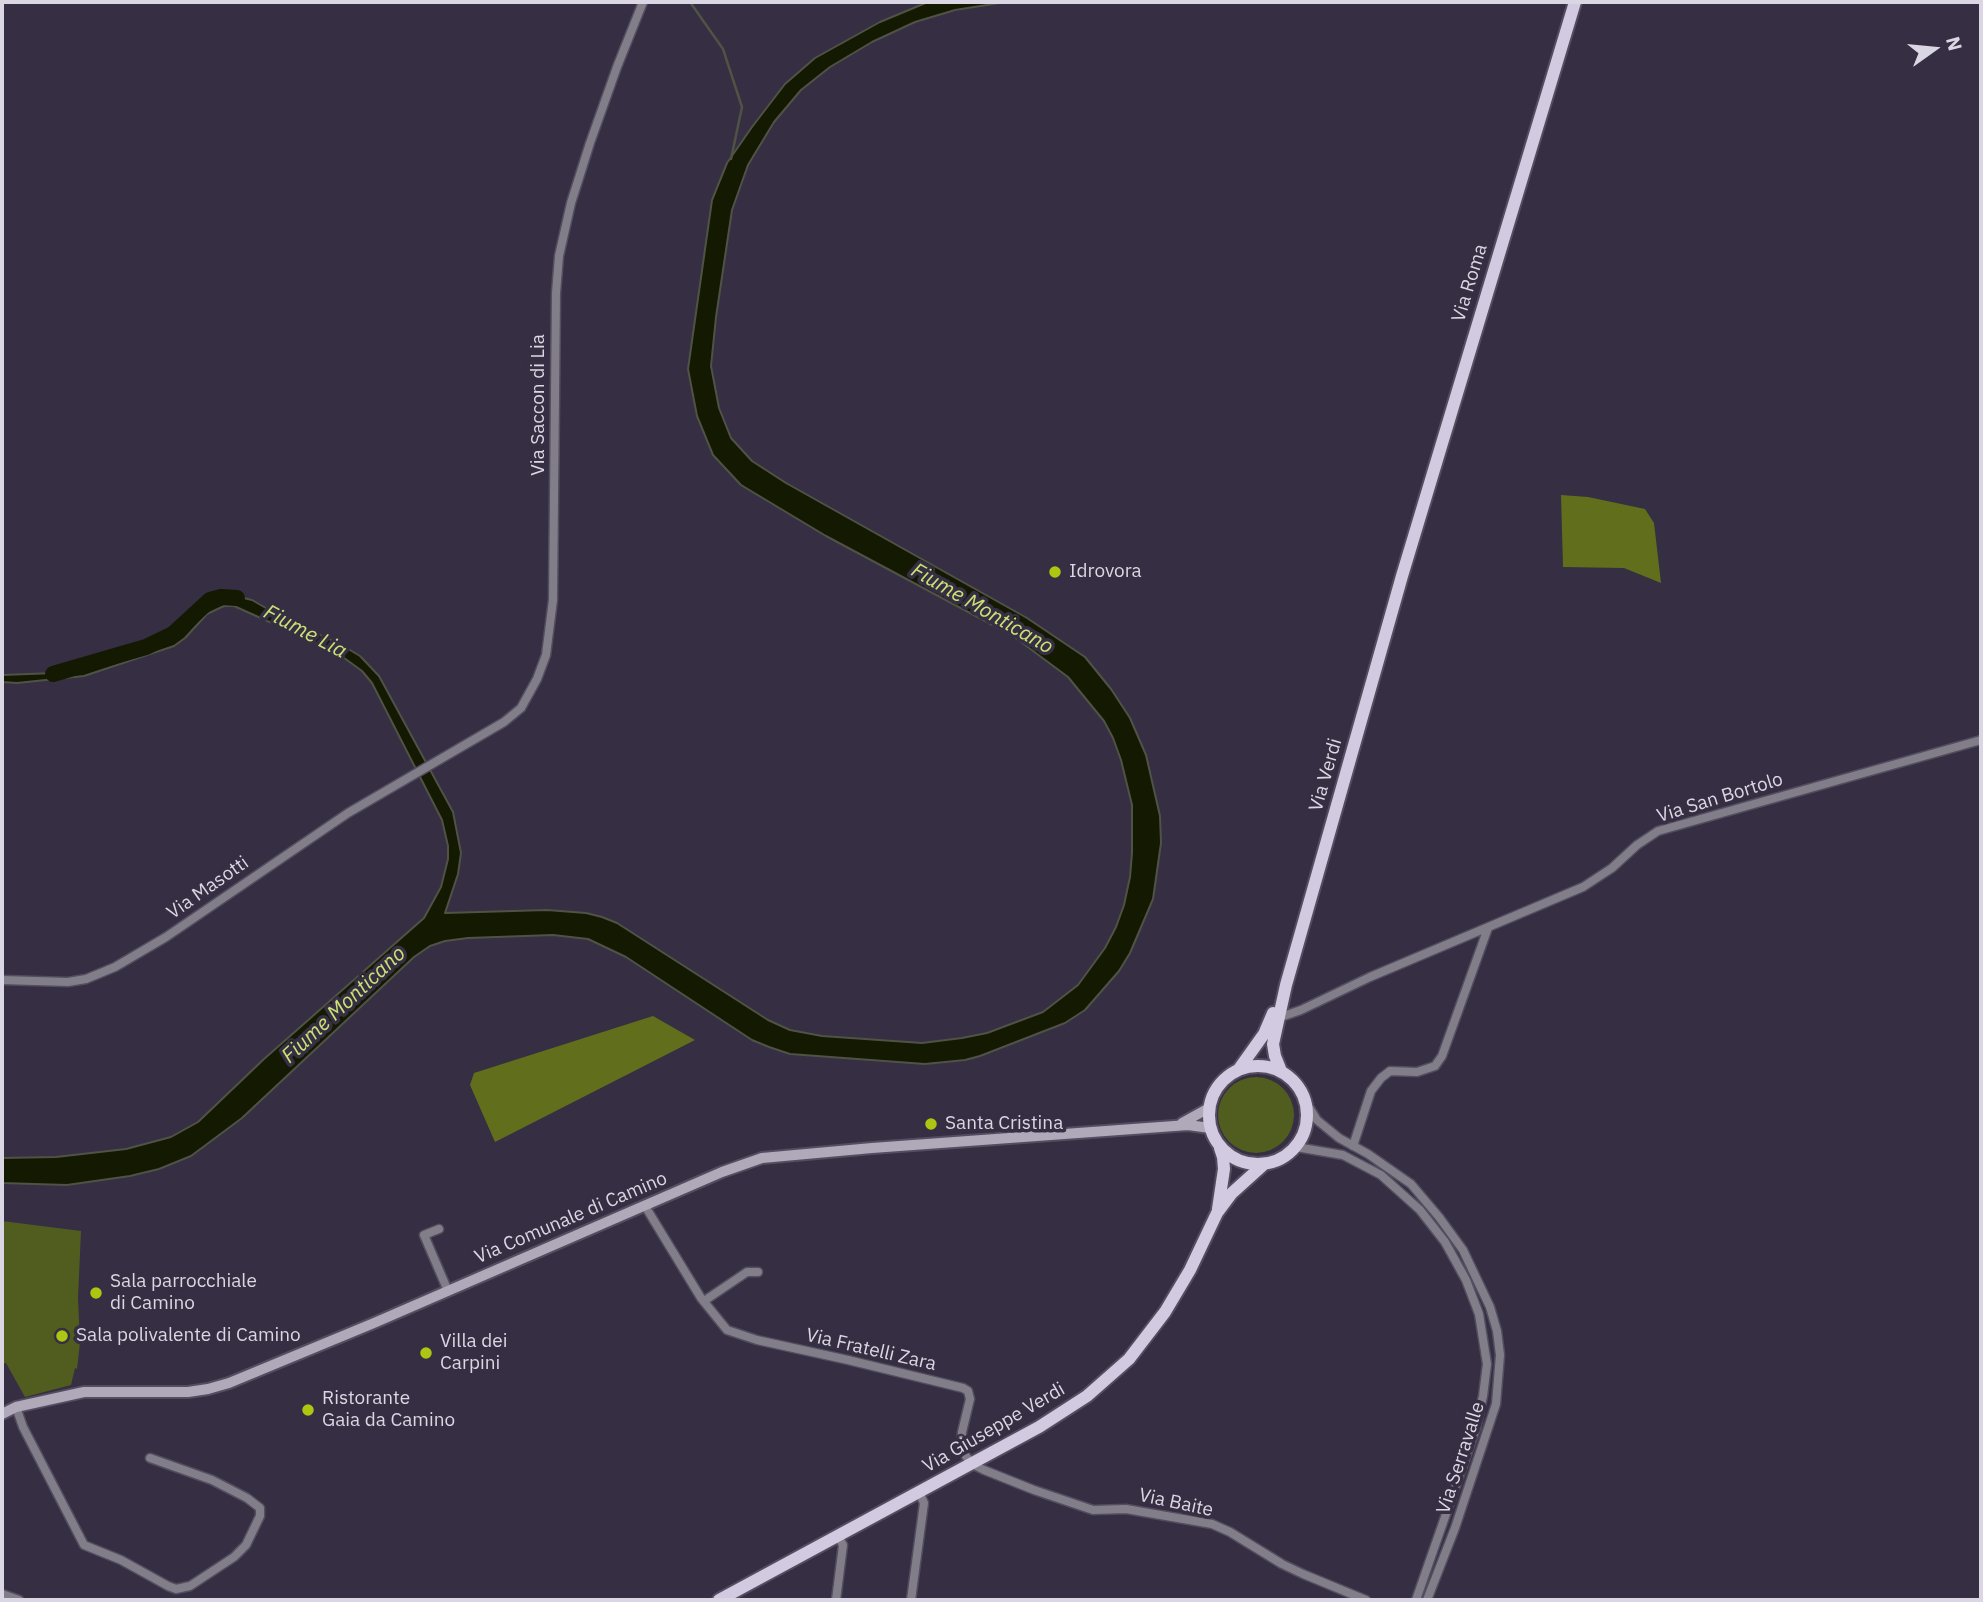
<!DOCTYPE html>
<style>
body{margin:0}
#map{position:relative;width:1983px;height:1602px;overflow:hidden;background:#362e42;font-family:"IBM Plex Sans",sans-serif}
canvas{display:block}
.frame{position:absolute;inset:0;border:4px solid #dbd6e3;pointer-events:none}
.north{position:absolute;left:1899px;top:14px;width:70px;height:70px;-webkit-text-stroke:5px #362e42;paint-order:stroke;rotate:75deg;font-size:19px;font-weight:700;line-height:28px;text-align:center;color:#dbd6e3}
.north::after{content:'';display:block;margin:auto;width:24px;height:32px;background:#dbd6e3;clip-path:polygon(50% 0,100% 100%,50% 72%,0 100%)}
</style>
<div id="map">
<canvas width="1983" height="1602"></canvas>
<div class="frame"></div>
<div class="north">N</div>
</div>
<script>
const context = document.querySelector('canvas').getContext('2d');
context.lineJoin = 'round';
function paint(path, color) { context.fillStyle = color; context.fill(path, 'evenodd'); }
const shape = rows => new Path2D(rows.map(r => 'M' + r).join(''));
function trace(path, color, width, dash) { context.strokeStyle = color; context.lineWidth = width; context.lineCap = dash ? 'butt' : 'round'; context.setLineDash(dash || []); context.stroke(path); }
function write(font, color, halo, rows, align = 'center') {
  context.font = font + ' "IBM Plex Sans",sans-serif'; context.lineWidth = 7; context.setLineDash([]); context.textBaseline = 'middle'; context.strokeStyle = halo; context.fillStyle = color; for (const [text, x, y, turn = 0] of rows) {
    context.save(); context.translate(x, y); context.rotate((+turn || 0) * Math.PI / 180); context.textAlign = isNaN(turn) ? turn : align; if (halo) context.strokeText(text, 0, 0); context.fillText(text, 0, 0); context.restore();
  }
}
paint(shape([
 '1218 1115a38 38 0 1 1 76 0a38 38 0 1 1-76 0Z',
 [2,1221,81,1231,78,1298,80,1343,77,1369,75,1368,71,1385,25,1397,6,1363,2,1364]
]), '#515d1e');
paint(shape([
 [1561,495,1588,497,1645,509,1654,523,1661,583,1624,568,1563,567],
 [653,1016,695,1040,495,1142,470,1085,474,1073]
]), '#616f1c');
const water = shape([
 [928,2,1006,2,955,10,915,22,872,42,830,67,801,90,774,122,748,165,732,210,716,317,711,366,719,408,731,438,752,461,786,483,1027,618,1085,657,1111,689,1130,718,1146,755,1160,816,1161,843,1153,899,1130,953,1119,971,1085,1010,1065,1023,980,1056,965,1060,925,1064,790,1054,769,1047,752,1040,626,957,588,939,553,935,468,938,445,941,430,946,414,957,242,1118,191,1156,159,1169,130,1176,67,1185,2,1183,2,1158,56,1157,126,1149,171,1137,198,1122,264,1059,424,918,441,887,448,859,448,846,442,820,372,683,362,671,336,652,234,606,224,606,207,614,185,638,174,646,84,676,17,683,2,682,2,675,55,673,85,667,149,648,179,633,211,602,227,594,252,600,285,619,340,644,360,656,379,676,453,812,461,853,458,874,445,913,547,910,586,913,602,917,617,923,768,1020,790,1030,822,1036,922,1043,962,1038,987,1033,1043,1012,1078,985,1105,948,1116,927,1124,905,1130,877,1132,853,1132,805,1121,760,1113,738,1104,721,1068,677,1013,636,826,536,741,485,713,455,697,416,688,369,712,200,727,163,752,127,785,84,815,58,880,22,928,2]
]);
paint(water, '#141902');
trace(water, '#505246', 2);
trace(shape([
 [690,2,723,49,742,107,731,159]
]), '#505246', 2.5);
trace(shape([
 [53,674,146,647,173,634,210,600,221,597,237,598]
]), '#141902', 16);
const street = shape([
 [2,980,68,982,86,979,115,967,166,937,348,813,504,722,521,708,537,679,546,655,553,600,556,293,559,256,571,203,590,143,617,67,643,2],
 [1278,1018,1301,1010,1370,977,1583,887,1612,868,1637,845,1658,831,1981,740],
 [1307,1104,1317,1120,1339,1138,1368,1154,1411,1184,1439,1217,1463,1250,1490,1307,1497,1331,1500,1355,1496,1404,1455,1528,1427,1600],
 [1353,1146,1371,1091,1381,1078,1390,1071,1417,1072,1435,1066,1442,1056,1488,928],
 [1296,1147,1343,1155,1381,1175,1420,1210,1445,1242,1466,1280,1479,1314,1487,1364,1483,1396,1476,1428,1416,1600],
 [645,1206,701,1298,727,1330,757,1340,848,1360,963,1388,968,1391,970,1399,962,1432,962,1451,972,1464,984,1470,1034,1490,1093,1510,1126,1509,1212,1524,1230,1532,1282,1564,1303,1574,1366,1600],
 [439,1229,424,1235,448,1291],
 [704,1301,747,1272,758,1272],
 [16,1407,23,1427,84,1545,121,1560,168,1586,176,1589,190,1586,234,1557,246,1545,260,1516,260,1508,247,1498,212,1480,150,1458],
 [2,1594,19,1600],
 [836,1600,843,1545,838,1536],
 [911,1600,924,1503,919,1492]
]);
const secondary = shape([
 [1182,1123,1209,1108],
 [2,1414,16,1407,84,1392,188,1392,208,1389,229,1383,374,1323,722,1172,762,1158,872,1148,1188,1125,1210,1128]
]);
const primary = shape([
 '1209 1115a49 49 0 1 1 98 0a49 49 0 1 1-98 0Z',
 [1239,1069,1264,1034,1273,1013],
 [1281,1071,1275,1056,1273,1044,1286,985,1402,576,1575,2],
 [1218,1209,1224,1169,1223,1157,1220,1148],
 [719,1600,1039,1427,1087,1396,1129,1359,1165,1312,1190,1270,1217,1213,1232,1193,1263,1165]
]);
trace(street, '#544c5f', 11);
trace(secondary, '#544c5f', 14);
trace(primary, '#544c5f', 16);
trace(street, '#827e89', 8);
trace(secondary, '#afa9ba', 10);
trace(primary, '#d1cae0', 12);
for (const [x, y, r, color] of [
 [1055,572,7,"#acc612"],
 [931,1124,7,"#acc612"],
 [96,1293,7,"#acc612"],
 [62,1336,7,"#acc612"],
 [426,1353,7,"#acc612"],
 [308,1410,7,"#acc612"]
]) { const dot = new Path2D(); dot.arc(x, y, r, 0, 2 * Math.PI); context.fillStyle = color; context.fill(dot); trace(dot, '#362e42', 2.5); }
write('19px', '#dbd6e3', '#362e42', [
 ["Via Roma",1470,283,-73],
 ["Via Saccon di Lia",539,405,-90],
 ["Via Verdi",1326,775,-74],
 ["Via San Bortolo",1720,798,-17],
 ["Via Masotti",208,888,-35],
 ["Via Comunale di Camino",571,1218,-23],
 ["Via Fratelli Zara",871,1350,13],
 ["Via Giuseppe Verdi",994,1428,-30],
 ["Via Serravalle",1461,1458,-72],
 ["Via Baite",1176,1503,12]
]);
write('19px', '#dbd6e3', '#362e42', [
 ["Idrovora",1069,572],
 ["Santa Cristina",945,1124],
 ["Sala parrocchiale",110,1282],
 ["di Camino",110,1304],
 ["Sala polivalente di Camino",76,1336],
 ["Villa dei",440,1342],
 ["Carpini",440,1364],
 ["Ristorante",322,1399],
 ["Gaia da Camino",322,1421]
], 'left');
write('italic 21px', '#cce275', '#362e42', [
 ["Fiume Monticano",982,609,30],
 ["Fiume Lia",305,632,28],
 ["Fiume Monticano",344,1005,-43]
]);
</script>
